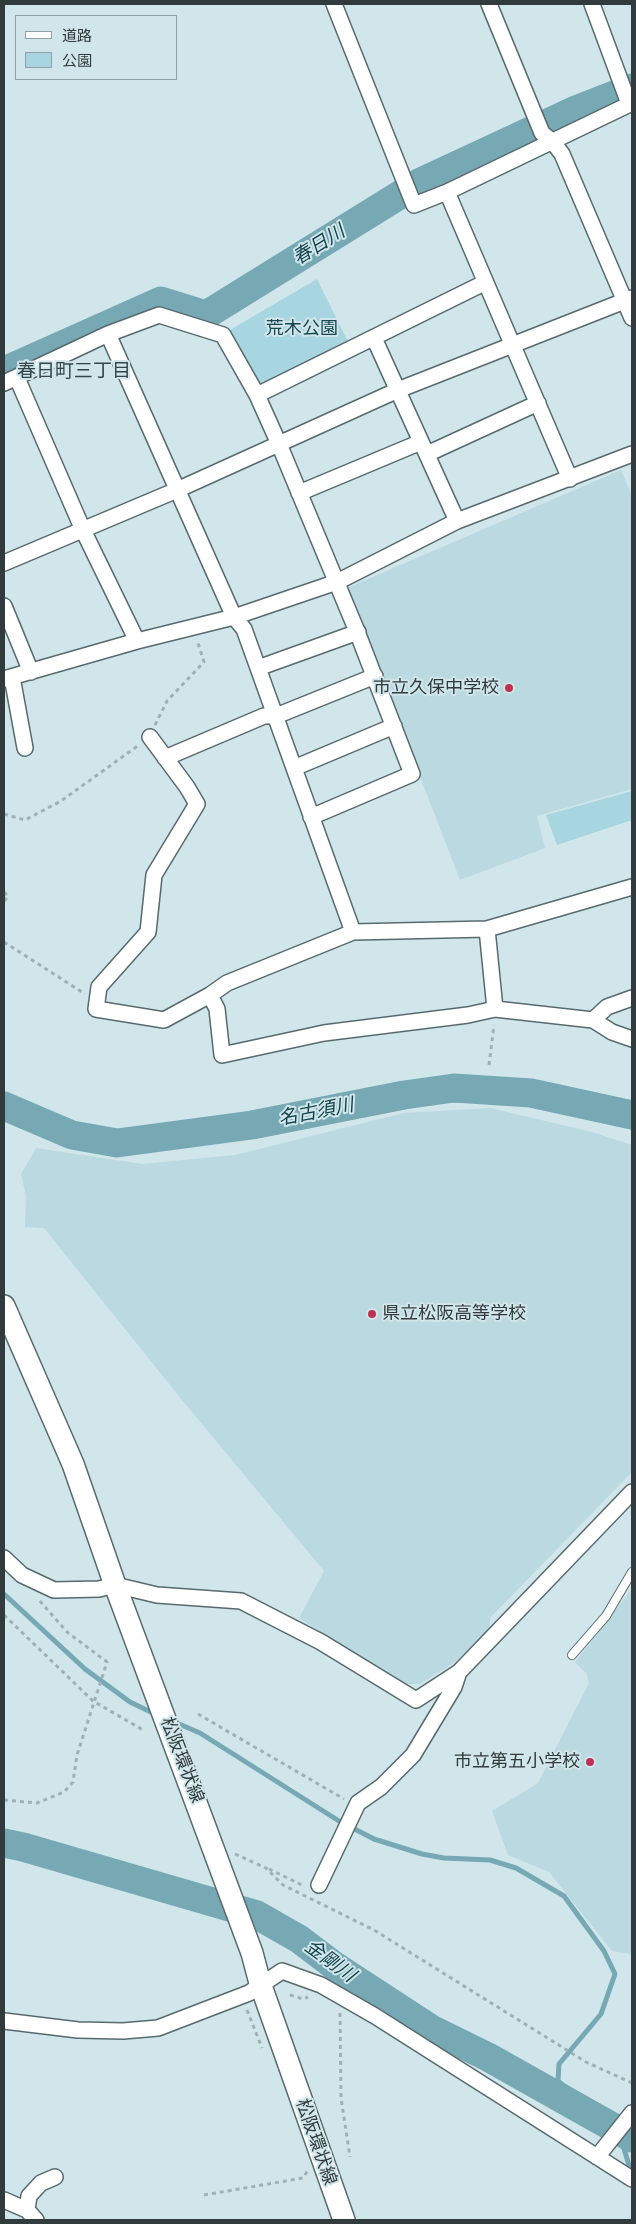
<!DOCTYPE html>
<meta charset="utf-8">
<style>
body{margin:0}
#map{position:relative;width:636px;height:2224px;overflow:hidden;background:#d0e6eb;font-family:Raleway,"Noto Sans JP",sans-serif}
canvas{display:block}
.frame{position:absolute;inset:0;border:5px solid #313a3c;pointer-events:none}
.legend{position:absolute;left:15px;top:15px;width:162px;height:65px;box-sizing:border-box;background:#d0e6eb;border:1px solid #90a1a5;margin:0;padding:6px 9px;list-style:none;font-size:15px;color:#313a3c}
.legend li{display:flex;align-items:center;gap:10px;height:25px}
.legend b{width:25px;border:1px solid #90a1a5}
</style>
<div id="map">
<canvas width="636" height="2224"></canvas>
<div class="frame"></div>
<ul class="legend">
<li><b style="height:6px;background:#fff"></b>道路</li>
<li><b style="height:14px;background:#a7d5e0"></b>公園</li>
</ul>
</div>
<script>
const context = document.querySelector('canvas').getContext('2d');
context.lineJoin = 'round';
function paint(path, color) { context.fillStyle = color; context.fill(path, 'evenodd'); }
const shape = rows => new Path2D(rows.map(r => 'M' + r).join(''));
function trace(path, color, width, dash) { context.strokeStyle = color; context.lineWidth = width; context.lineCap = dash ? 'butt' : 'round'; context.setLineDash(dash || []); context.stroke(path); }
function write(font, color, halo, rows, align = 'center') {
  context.font = font + ' Raleway,"Noto Sans JP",sans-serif'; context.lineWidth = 4; context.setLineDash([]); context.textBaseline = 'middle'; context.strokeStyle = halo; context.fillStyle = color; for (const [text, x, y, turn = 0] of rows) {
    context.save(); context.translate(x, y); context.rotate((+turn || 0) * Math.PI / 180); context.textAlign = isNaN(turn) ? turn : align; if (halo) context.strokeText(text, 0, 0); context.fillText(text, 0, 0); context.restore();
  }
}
paint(shape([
 [621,470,632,496,632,789,537,816,545,848,460,880,347,588],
 [490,1108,592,1132,632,1145,632,1472,490,1618,490,1628,452,1664,420,1684,402,1684,299,1618,324,1571,182,1400,44,1228,25,1227,26,1196,21,1174,36,1148,142,1164,235,1155,404,1113],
 [632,1589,632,1954,612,1951,549,1872,508,1855,492,1811,538,1783,589,1683,586,1673,575,1662]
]), '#bbd9e0');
paint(shape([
 [317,279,349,344,262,388,230,330],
 [632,791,632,820,557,845,546,815]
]), '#a7d5e0');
trace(shape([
 [4,1594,85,1669,130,1702,155,1714],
 [172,1721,200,1733,339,1821,374,1839,422,1854,444,1858,490,1860,516,1868,564,1896,604,1951,615,1974,601,2014,559,2064,558,2081,618,2129,632,2175]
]), '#76a9b4', 5);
trace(shape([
 [4,371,161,301,206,315,419,183,576,110,632,88],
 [4,1106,72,1135,117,1143,252,1125,404,1095,454,1088,531,1093,632,1115],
 [4,1843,23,1847,257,1915,299,1939,336,1967,431,2029,488,2057,632,2138]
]), '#76a9b4', 29);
const service = shape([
 [572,1655,606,1616,632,1572]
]);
const minor = shape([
 [334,4,414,205,447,192,632,103],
 [489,4,542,133,553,142,562,154,632,318],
 [592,4,629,104],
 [447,192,570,479],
 [108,334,234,617,244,629,353,932,227,983,210,995,217,1009,222,1055,324,1033,468,1015,495,1009,593,1020,607,1007,632,998],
 [374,338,457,521],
 [17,378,83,530,137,641],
 [4,383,108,334,159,315,223,335,257,395,279,444,356,629,412,774,311,817],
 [257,395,484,283],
 [427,454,538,403],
 [299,493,421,442],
 [4,563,177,490,398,390,632,298],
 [4,606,31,672],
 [258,668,358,632],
 [12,677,25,748],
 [4,679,137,641,234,617,337,582,457,521,632,454],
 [150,737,187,787,197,804,154,875,148,932,99,987,96,1009,164,1020,210,995],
 [165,758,264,716,276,716,375,676],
 [294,768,394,726],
 [353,932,487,929],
 [495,1009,487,929,632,887],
 [593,1020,612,1032,632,1039],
 [4,1558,22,1575,54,1590,99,1589,115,1585,157,1595,241,1601,321,1642,416,1700,459,1672,632,1492],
 [319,1885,358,1803,381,1787,413,1755,454,1687,459,1672],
 [4,2021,78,2030,123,2031,158,2028,249,1993,282,1971,321,1985,375,2016,632,2179],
 [597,2157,632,2113],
 [4,2200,27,2210,36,2220],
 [27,2210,29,2196,41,2183,55,2177]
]);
const secondary = shape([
 [4,1306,73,1464,115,1585,252,1953,260,1983,344,2220]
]);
trace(service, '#576a6e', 10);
trace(minor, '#576a6e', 18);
trace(secondary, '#576a6e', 24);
trace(shape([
 [155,725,167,701,204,662,197,640],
 [4,814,25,820,61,801,139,745],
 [4,892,8,896,4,902],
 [4,942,85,994],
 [489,1065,494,1025],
 [4,1615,93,1701,145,1731],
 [198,1714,344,1799],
 [4,1800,37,1803,64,1792,73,1782,77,1755,107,1662,67,1632,39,1600],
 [235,1854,266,1868,283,1885,374,1930,586,2062,632,2083],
 [269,1869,304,1886],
 [290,1995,303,1999,308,1997],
 [247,2010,262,2048],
 [340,2013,341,2098,350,2157],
 [204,2195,303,2178,308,2170]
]), '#9fb1b5', 3, [4, 4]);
trace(service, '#fff', 8);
trace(minor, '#fff', 15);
trace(secondary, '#fff', 21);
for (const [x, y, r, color] of [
 [509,688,5,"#c03052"],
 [372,1314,5,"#c03052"],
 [590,1762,5,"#c03052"]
]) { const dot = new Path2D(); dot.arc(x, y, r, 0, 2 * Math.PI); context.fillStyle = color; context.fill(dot); trace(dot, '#d0e6eb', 2); }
write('18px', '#194750', '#d0e6eb', [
 ["荒木公園",302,329]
]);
write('18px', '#313a3c', '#d0e6eb', [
 ["市立久保中学校",499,688],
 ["県立松阪高等学校",382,1314,"left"],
 ["市立第五小学校",580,1762]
], 'right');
write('18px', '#313a3c', '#d0e6eb', [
 ["松阪環状線",182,1760,69],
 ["松阪環状線",316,2142,71]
]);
write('italic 19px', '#13424b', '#d0e6eb', [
 ["春日川",319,245,-32],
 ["名古須川",316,1112,-11],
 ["金剛川",330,1961,36]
]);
write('19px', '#34464b', '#d0e6eb', [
 ["春日町三丁目",74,371]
]);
</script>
